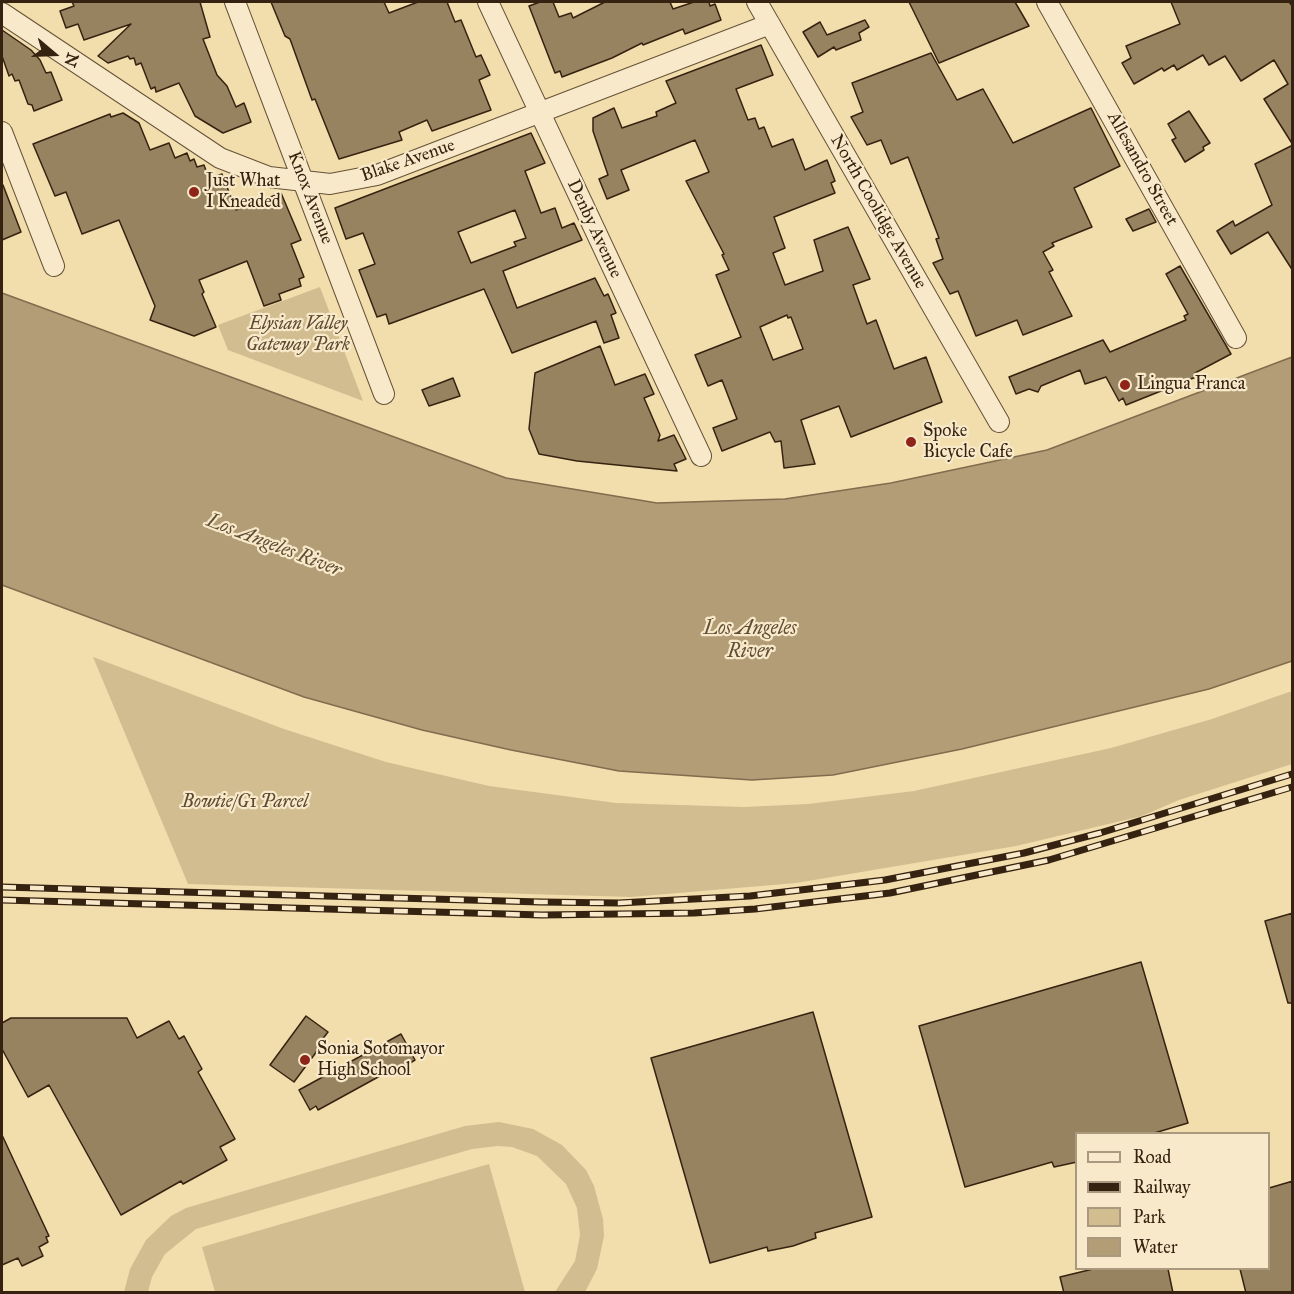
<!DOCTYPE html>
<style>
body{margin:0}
#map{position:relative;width:1294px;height:1294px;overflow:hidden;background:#f2ddac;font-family:"IM FELL Great Primer",serif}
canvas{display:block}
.frame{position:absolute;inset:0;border:3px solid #362210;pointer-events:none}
.legend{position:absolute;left:1075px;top:1132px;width:195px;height:138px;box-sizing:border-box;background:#f7e9c9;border:2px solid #aa997f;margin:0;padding:8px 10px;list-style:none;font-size:18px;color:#362210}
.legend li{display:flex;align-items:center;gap:12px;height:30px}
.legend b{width:30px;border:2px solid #aa997f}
.north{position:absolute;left:24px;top:24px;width:60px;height:60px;-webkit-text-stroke:4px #f7e9c9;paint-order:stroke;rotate:109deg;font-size:16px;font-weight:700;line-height:24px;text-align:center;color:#362210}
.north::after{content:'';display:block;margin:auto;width:21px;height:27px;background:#362210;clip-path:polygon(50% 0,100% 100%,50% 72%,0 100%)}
</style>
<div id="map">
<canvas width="1294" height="1294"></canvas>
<div class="frame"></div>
<ul class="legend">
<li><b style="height:8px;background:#f7e9c9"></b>Road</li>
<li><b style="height:8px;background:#362210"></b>Railway</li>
<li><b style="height:16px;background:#d2bd91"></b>Park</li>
<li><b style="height:16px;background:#b29d77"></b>Water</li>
</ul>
<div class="north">N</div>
</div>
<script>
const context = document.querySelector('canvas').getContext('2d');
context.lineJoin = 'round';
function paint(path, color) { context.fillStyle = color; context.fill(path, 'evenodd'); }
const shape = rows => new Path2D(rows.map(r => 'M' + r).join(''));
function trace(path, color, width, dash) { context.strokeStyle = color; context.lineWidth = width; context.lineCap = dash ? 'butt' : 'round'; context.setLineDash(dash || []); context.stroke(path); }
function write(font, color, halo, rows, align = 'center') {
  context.font = font + ' "IM FELL Great Primer",serif'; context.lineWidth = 4.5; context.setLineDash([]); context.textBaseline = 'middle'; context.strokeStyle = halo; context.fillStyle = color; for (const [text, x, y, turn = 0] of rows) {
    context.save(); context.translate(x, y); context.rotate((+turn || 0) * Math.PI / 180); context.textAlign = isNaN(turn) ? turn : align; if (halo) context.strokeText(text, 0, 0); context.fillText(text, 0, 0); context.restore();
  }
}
paint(shape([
 [320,287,363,401,228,350,218,325],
 [93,657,284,729,386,762,489,786,616,803,744,807,808,804,914,791,1111,748,1212,719,1292,691,1292,764,1179,800,1142,816,1016,846,796,883,631,897,188,884],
 [499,1122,533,1129,562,1145,586,1170,594,1186,603,1219,604,1236,597,1269,585,1292,555,1292,575,1261,580,1235,577,1208,566,1184,537,1156,512,1147,498,1146,472,1149,196,1229,165,1254,152,1277,148,1292,124,1292,130,1269,146,1240,171,1216,186,1208,465,1126],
 [489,1164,525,1292,215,1292,202,1247]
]), '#d2bd91');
const water = shape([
 [2,293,506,478,657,503,785,499,891,483,1047,450,1292,357,1292,661,1209,689,962,749,833,775,752,780,619,771,511,750,422,730,304,697,2,585,2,293]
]);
paint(water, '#b29d77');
trace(water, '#806c4e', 1.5);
const building = shape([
 [72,2,200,2,210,37,203,39,217,75,227,86,236,107,244,103,251,122,223,133,195,116,179,83,156,92,155,87,151,89,141,63,136,65,134,58,130,59,128,56,108,63,98,56,131,24,84,40,78,24,66,28,60,11,74,6,72,2],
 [271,2,384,2,389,13,418,2,447,2,455,22,461,20,476,57,481,55,490,75,479,80,491,110,432,131,427,120,399,132,402,140,339,159,315,99,312,100,290,39,285,36,271,2],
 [540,2,553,2,559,17,571,13,573,18,605,2,670,2,673,9,694,2,709,2,710,6,715,4,721,20,685,34,683,29,643,45,642,43,612,58,562,77,560,71,555,73,529,6,540,2],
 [909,2,1015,2,1029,26,939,63,909,2],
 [1171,2,1289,2,1293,7,1293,145,1264,99,1288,84,1274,60,1241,81,1225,56,1209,65,1203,55,1177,70,1174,65,1164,71,1162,68,1134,84,1122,63,1131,58,1126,46,1180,24,1171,2],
 [865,20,869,27,859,33,861,40,836,50,834,47,818,57,803,32,820,22,827,35,865,20],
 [2,30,31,50,40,60,46,73,51,72,62,100,34,111,32,105,28,104,19,80,15,81,12,74,9,76,2,56,2,30],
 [761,45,773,75,736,89,748,120,755,118,759,129,764,127,772,147,793,139,805,170,827,160,835,181,831,183,835,193,774,217,785,248,773,253,785,285,823,271,814,240,848,227,870,279,853,285,867,324,876,320,894,369,926,357,942,402,851,437,839,406,801,420,815,464,784,468,781,441,775,442,770,432,722,451,713,428,737,419,722,380,708,386,695,355,741,337,716,275,729,270,722,255,724,254,686,181,709,172,695,140,621,170,629,190,607,199,599,179,608,175,593,131,593,118,614,108,622,128,657,116,656,112,676,103,666,81,761,45],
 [787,315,788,318,791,317,803,349,773,360,760,327,787,315],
 [931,53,957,100,983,89,1013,143,1091,108,1120,166,1074,188,1092,227,1052,243,1054,246,1043,252,1053,270,1049,272,1072,316,1023,335,1017,320,976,336,958,291,950,294,933,263,943,259,936,239,939,238,908,157,891,164,881,140,867,145,851,117,863,112,852,83,931,53],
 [1189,111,1210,143,1203,147,1204,150,1185,162,1172,140,1176,138,1168,124,1189,111],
 [123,113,139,123,150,150,169,143,175,158,187,153,190,161,194,159,197,167,204,165,209,179,222,174,236,210,281,193,301,240,291,244,304,277,299,279,301,286,279,294,281,300,264,306,247,261,199,280,204,292,202,294,216,327,194,336,150,320,155,306,119,220,82,234,66,192,55,196,33,144,110,114,111,117,123,113],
 [531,133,545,163,525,171,541,213,555,208,562,228,574,223,582,240,503,271,517,308,595,278,604,296,608,294,616,313,611,315,619,338,604,343,596,321,512,353,484,289,389,324,386,314,377,317,359,270,375,264,363,233,346,239,335,208,531,133],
 [515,210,526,238,514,242,516,246,471,263,458,232,515,210],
 [1293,145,1293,271,1268,232,1231,254,1217,231,1233,221,1235,226,1272,205,1255,164,1293,145],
 [3,185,21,232,2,240,2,186,3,185],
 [1149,209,1156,222,1133,231,1126,219,1149,209],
 [1180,266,1231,354,1195,373,1196,377,1126,405,1123,398,1119,401,1106,377,1085,384,1080,370,1041,386,1038,392,1029,389,1016,394,1009,377,1103,340,1110,352,1186,320,1184,316,1188,314,1166,274,1180,266],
 [600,346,615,385,645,374,654,394,644,398,660,435,658,441,674,435,686,459,674,464,677,471,577,461,539,454,529,429,535,373,600,346],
 [453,378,460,396,429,406,422,390,453,378],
 [1293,913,1293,1003,1288,1003,1265,921,1293,913],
 [1141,962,1188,1123,1151,1134,1077,1134,1077,1162,1054,1167,1052,1162,965,1187,919,1026,1141,962],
 [813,1012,872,1217,815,1233,816,1238,793,1246,768,1251,767,1247,710,1263,651,1058,813,1012],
 [306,1016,328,1032,321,1041,323,1043,294,1082,270,1065,306,1016],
 [11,1018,127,1018,137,1038,169,1021,179,1039,184,1036,202,1069,198,1072,235,1139,220,1147,227,1160,183,1184,181,1181,121,1215,49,1085,28,1097,2,1049,2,1023,11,1018],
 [401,1034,415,1060,402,1068,400,1065,318,1110,316,1106,310,1110,299,1090,401,1034],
 [2,1135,49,1236,46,1237,48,1242,39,1247,43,1256,22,1266,18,1258,2,1265,2,1135],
 [1293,1181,1293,1293,1246,1293,1240,1269,1269,1269,1269,1188,1293,1181],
 [1093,1269,1168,1269,1173,1293,1064,1293,1060,1277,1093,1269]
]);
paint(building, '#988361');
trace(building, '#362210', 1.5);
const minor = shape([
 [235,2,384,394],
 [488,2,701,456],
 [757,2,999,422],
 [1047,2,1236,338],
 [2,13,220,158,269,177,330,184,377,175,770,24],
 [2,132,54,266]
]);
trace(minor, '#655137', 22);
trace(minor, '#f7e9c9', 20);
const rail = shape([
 [2,887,540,902,619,903,750,896,885,880,1024,853,1100,833,1292,774],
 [2,900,542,915,694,913,755,909,890,893,1049,860,1292,787]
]);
trace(rail, '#362210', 7);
trace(rail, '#f7e9c9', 4.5, [14]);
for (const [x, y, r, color] of [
 [194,192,6,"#8f2418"],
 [1125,385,6,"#8f2418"],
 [911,442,6,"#8f2418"],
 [305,1060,6,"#8f2418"]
]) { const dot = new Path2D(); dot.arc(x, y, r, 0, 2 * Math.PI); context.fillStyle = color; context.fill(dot); trace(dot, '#f7e9c9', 2); }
write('18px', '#362210', '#f7e9c9', [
 ["Blake Avenue",408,161,-19],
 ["Allesandro Street",1142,169,61],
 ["Knox Avenue",310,198,69],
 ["North Coolidge Avenue",878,212,60],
 ["Denby Avenue",594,229,65]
]);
write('18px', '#362210', '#f7e9c9', [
 ["Just What",206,182],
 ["I Kneaded",206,203],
 ["Lingua Franca",1137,385],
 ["Spoke",923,432],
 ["Bicycle Cafe",923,453],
 ["Sonia Sotomayor",317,1050],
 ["High School",317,1071]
], 'left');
write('italic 18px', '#5d4930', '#f7e9c9', [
 ["Elysian Valley",298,325],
 ["Gateway Park",298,346],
 ["Bowtie/G1 Parcel",245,803]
]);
write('italic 20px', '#614d34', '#f7e9c9', [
 ["Los Angeles River",274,546,21],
 ["Los Angeles",750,629],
 ["River",750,652]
]);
</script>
